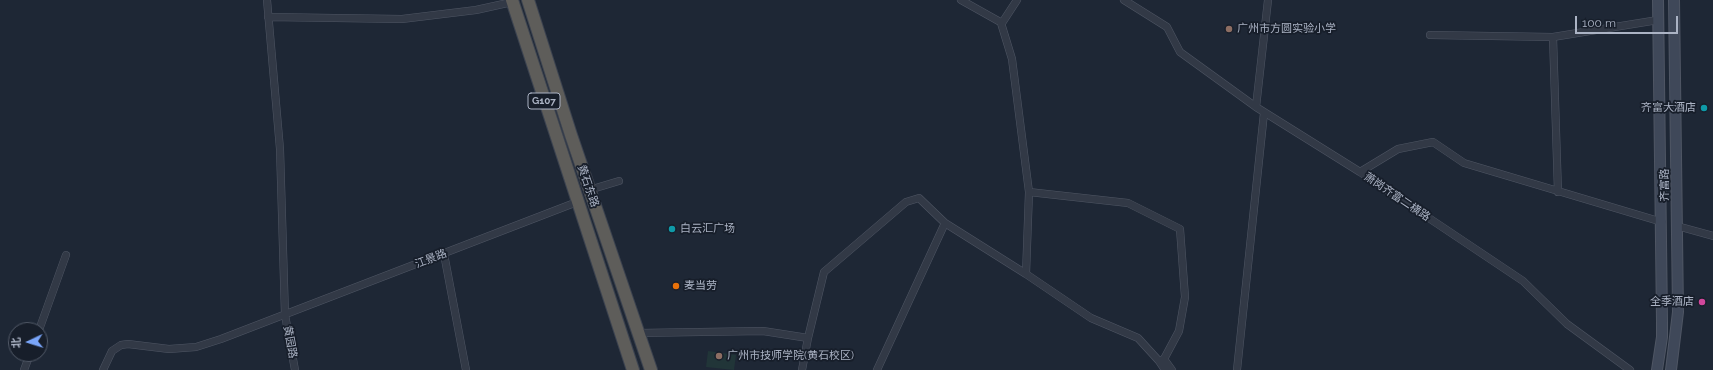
<!DOCTYPE html>
<meta charset="utf-8">
<style>
body{margin:0}
#map{position:relative;width:1713px;height:370px;overflow:hidden;background:#1e2735;font-family:Raleway,"Noto Sans SC",sans-serif}
canvas{display:block}
.north{position:absolute;left:8px;top:322px;width:40px;height:40px;box-sizing:border-box;background:#171e2a;border:1px solid #525a68;border-radius:50%;rotate:266deg;font-size:11px;font-weight:700;line-height:16px;text-align:center;color:#abb3c4}
.north::after{content:'';display:block;margin:auto;width:14px;height:18px;background:#7aa6fa;clip-path:polygon(50% 0,100% 100%,50% 72%,0 100%)}
.scale{position:absolute;left:1575px;top:16px;width:103px;height:18px;box-sizing:border-box;border:2px solid #abb3c4;border-top:0;padding-left:5px;font-size:12px;line-height:14px;white-space:nowrap;color:#abb3c4;-webkit-text-stroke:3px #171e2a;paint-order:stroke}
</style>
<div id="map">
<canvas width="1713" height="370"></canvas>
<div class="north">北</div>
<div class="scale">100 m</div>
</div>
<script>
const context = document.querySelector('canvas').getContext('2d');
context.lineJoin = 'round';
function paint(path, color) { context.fillStyle = color; context.fill(path, 'evenodd'); }
const shape = rows => new Path2D(rows.map(r => 'M' + r).join(''));
function trace(path, color, width, dash) { context.strokeStyle = color; context.lineWidth = width; context.lineCap = dash ? 'butt' : 'round'; context.setLineDash(dash || []); context.stroke(path); }
function write(font, color, halo, rows, align = 'center') {
  context.font = font + ' Raleway,"Noto Sans SC",sans-serif'; context.lineWidth = 3.5; context.setLineDash([]); context.textBaseline = 'middle'; context.strokeStyle = halo; context.fillStyle = color; for (const [text, x, y, turn = 0] of rows) {
    context.save(); context.translate(x, y); context.rotate((+turn || 0) * Math.PI / 180); context.textAlign = isNaN(turn) ? turn : align; if (halo) context.strokeText(text, 0, 0); context.fillText(text, 0, 0); context.restore();
  }
}
paint(shape([
 [708,351,736,355,734,370,706,367]
]), '#213538');
const minor = shape([
 [267,0,280,149,285,315,295,370],
 [961,0,1002,23,1017,0],
 [1124,0,1167,27,1180,52,1256,107,1360,172,1523,281,1567,324,1630,370],
 [268,17,402,19,476,10,512,2],
 [1001,23,1012,59,1029,192,1026,274,1091,318,1138,338,1159,361],
 [1430,35,1553,37,1658,20],
 [1553,37,1558,192],
 [1256,107,1268,0],
 [1360,172,1398,149,1433,142,1464,163,1662,222],
 [589,190,619,181],
 [1029,192,1128,203,1180,229,1185,297,1179,331,1164,359,1159,361,1165,370],
 [1677,226,1713,236],
 [444,254,466,370],
 [39,330,66,255],
 [638,333,763,331,808,338],
 [1164,359,1172,370],
 [24,370,30,354],
 [103,370,112,351,121,345,128,344,169,349,196,347,221,339,577,202],
 [802,370,808,338,824,272,906,202,919,198,945,223,1026,274],
 [877,370,945,223],
 [1237,370,1264,113]
]);
const secondary = shape([
 [1657,370,1662,337,1662,322,1658,0],
 [1671,370,1678,312,1674,0]
]);
const trunk = shape([
 [512,0,633,370],
 [528,0,571,135,651,370]
]);
trace(minor, '#4f5664', 8);
trace(secondary, '#4f5664', 12);
trace(trunk, '#3c4350', 14);
trace(minor, '#323946', 7);
trace(secondary, '#3f4859', 10);
trace(trunk, '#5e5d5a', 12);
for (const [x, y, r, color] of [
 [1229,29,4,"#8d6e63"],
 [1704,108,4,"#0f9aa8"],
 [672,229,4,"#0f9aa8"],
 [676,286,4,"#e8710a"],
 [1702,302,4,"#d1479c"],
 [719,356,4,"#8d6e63"]
]) { const dot = new Path2D(); dot.arc(x, y, r, 0, 2 * Math.PI); context.fillStyle = color; context.fill(dot); trace(dot, '#171e2a', 1.5); }
for (const [x, y, w] of [
 [544,101,32]
]) { const box = new Path2D(); box.roundRect(x - w / 2, y - 8, w, 16, 3); context.fillStyle = '#171e2a'; context.fill(box); trace(box, '#abb3c4', 1); }
write('bold 10px', '#abb3c4', null, [
 ["G107",544,101]
]);
write('11px', '#abb3c4', '#171e2a', [
 ["广州市方圆实验小学",1237,29],
 ["齐富大酒店",1696,108,"right"],
 ["白云汇广场",680,229],
 ["麦当劳",684,286],
 ["全季酒店",1694,302,"right"],
 ["广州市技师学院(黄石校区)",727,356]
], 'left');
write('11px', '#abb3c4', '#171e2a', [
 ["齐富路",1665,185,-90],
 ["黄石东路",588,186,71],
 ["萧岗齐富二横路",1397,197,34],
 ["江景路",431,259,-21],
 ["黄园路",290,342,80]
]);
</script>
